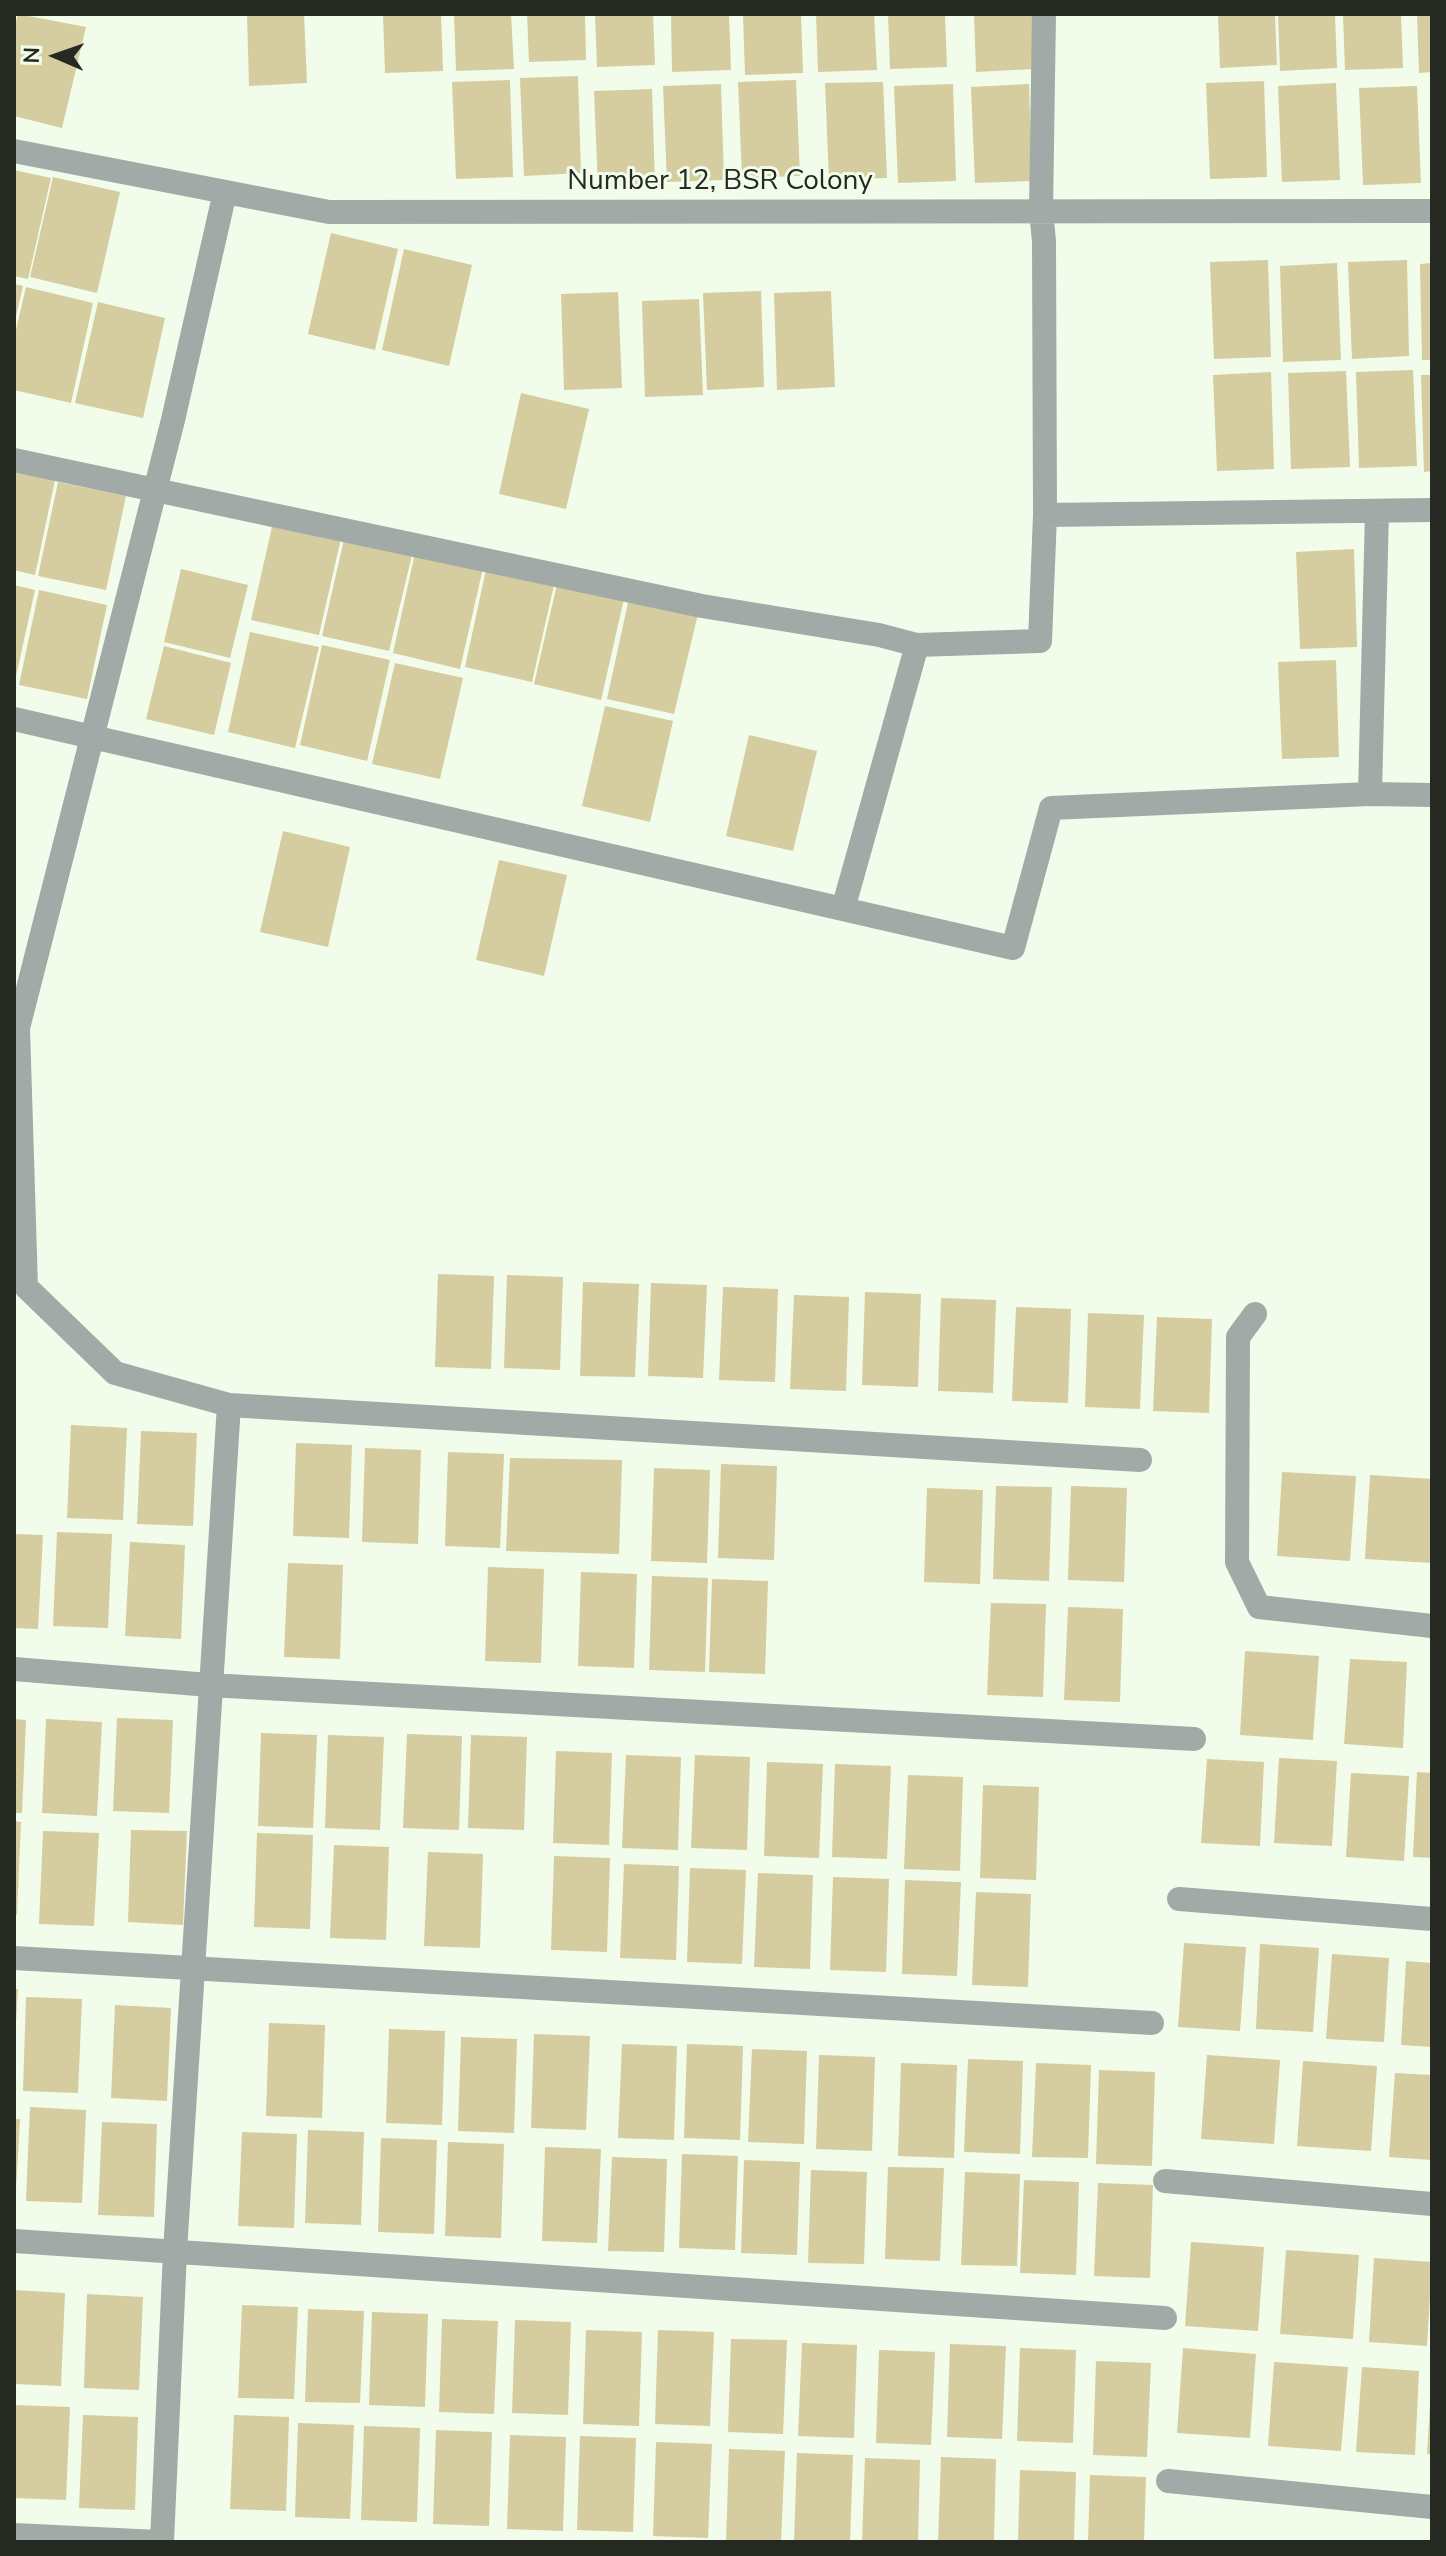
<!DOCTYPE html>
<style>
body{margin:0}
#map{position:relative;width:1446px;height:2556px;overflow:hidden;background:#f2fceb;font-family:"Nunito Sans",sans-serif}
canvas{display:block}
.frame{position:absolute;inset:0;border:16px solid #252922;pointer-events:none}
.north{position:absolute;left:16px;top:16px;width:80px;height:80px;-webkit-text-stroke:6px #f2fceb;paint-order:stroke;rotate:272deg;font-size:22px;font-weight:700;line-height:32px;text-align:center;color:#252922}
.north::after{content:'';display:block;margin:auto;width:28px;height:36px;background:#252922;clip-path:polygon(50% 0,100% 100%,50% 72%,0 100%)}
</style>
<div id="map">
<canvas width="1446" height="2556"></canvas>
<div class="frame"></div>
<div class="north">N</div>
</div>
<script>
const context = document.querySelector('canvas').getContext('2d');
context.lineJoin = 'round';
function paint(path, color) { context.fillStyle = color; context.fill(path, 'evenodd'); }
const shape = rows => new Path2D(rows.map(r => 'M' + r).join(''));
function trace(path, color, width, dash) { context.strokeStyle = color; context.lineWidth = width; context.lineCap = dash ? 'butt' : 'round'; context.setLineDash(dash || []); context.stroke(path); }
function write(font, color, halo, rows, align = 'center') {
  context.font = font + ' "Nunito Sans",sans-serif'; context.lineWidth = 6; context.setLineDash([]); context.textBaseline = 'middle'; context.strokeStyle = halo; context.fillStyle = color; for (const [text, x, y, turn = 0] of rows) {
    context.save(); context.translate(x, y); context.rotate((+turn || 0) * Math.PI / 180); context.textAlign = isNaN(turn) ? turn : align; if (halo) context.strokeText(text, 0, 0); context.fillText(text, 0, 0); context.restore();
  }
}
paint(shape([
 [18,14,86,27,62,128,14,116,14,29],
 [247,14,304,14,307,83,249,86],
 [383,14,441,14,443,71,385,73],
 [454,14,511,14,514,69,456,71],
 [527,14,585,14,586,60,529,62],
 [595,14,653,14,655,65,597,67],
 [671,14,729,14,731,70,672,72],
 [743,14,801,14,803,73,745,75],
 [816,14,874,14,877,70,818,72],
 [888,14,945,14,947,67,890,69],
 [974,14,1032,14,1034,69,976,72],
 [1218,14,1275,14,1277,65,1220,68],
 [1278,14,1335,14,1337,68,1280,71],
 [1343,14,1401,14,1403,68,1345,70],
 [1417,14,1432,14,1432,72,1419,73],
 [578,76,581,173,524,176,520,78],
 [510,80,513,177,456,179,452,82],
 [796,80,800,176,742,178,738,82],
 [1264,81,1267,177,1210,179,1206,83],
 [883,82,887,178,829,180,825,83],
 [1336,83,1340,180,1282,182,1278,86],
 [721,84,724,180,667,182,663,86],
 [953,84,956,181,898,183,894,86],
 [1029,84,1032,181,975,183,971,87],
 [1417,86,1421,183,1363,185,1359,88],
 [652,89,655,185,598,187,594,91],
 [14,170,51,178,28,279,14,276],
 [53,177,120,192,97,293,30,277],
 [331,233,398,249,375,350,308,334],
 [404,249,472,265,449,366,382,350],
 [1268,260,1271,357,1214,359,1210,262],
 [1407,260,1409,356,1352,359,1348,262],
 [1337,263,1341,360,1283,362,1280,266],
 [1432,263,1432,360,1422,360,1420,264],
 [14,284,23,286,15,321,14,321],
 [26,287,93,303,71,403,14,390,14,338],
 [761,291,764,387,707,390,703,293],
 [831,291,835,387,777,390,774,293],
 [618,292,622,388,564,390,561,294],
 [699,299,703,395,645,397,642,301],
 [98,302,165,318,143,418,75,403],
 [1413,370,1417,466,1359,468,1356,372],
 [1346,371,1350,467,1291,469,1288,373],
 [1271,372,1274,469,1217,471,1213,375],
 [1421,375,1432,375,1432,471,1424,472],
 [521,393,589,409,566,509,499,494],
 [14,471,55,480,35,575,14,570],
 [58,482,126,496,106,590,38,576],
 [274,518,342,534,319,635,251,620],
 [345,535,413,551,389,651,322,636],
 [1354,549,1357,647,1300,649,1296,552],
 [415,553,483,568,460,669,393,653],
 [487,565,555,581,532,682,465,667],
 [181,569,248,585,230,658,164,642],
 [557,584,624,599,601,700,534,684],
 [14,585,35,590,15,681,14,681],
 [39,590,107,605,87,699,19,685],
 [629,598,698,614,674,714,607,699],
 [250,632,319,647,295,748,228,732],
 [322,645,390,660,367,761,300,745],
 [164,646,231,663,214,735,146,719],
 [1336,660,1339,757,1282,759,1278,662],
 [395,663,463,678,440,779,372,764],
 [605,706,673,721,650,822,582,806],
 [749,735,817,751,793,851,726,836],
 [283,831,350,847,328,947,260,932],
 [499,860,567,875,544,976,476,960],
 [438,1274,494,1276,491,1369,435,1367],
 [507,1275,563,1277,560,1370,504,1368],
 [583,1282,639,1284,635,1377,580,1376],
 [651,1283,707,1285,703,1378,648,1376],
 [723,1287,778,1289,775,1382,719,1380],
 [865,1292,921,1294,918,1387,862,1385],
 [794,1295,849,1297,846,1391,790,1389],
 [941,1298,996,1300,993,1393,938,1391],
 [1016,1307,1071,1309,1068,1403,1012,1401],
 [1088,1313,1144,1315,1140,1409,1085,1407],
 [1157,1317,1212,1319,1209,1413,1153,1411],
 [71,1425,127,1428,123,1520,67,1518],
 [141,1431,197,1433,193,1526,137,1524],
 [296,1443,352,1445,349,1538,293,1536],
 [365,1448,421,1450,418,1544,362,1542],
 [448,1452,504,1454,500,1548,445,1546],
 [510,1458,622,1460,619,1554,506,1551],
 [721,1464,777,1466,774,1560,718,1558],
 [654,1468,710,1470,707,1563,651,1561],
 [1282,1472,1356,1476,1350,1561,1277,1556],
 [1370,1475,1432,1479,1432,1563,1365,1559],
 [996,1486,1052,1487,1049,1581,993,1579],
 [1071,1486,1127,1488,1124,1582,1068,1580],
 [927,1488,983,1490,980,1584,924,1582],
 [57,1532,112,1534,108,1628,53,1626],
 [14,1534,43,1535,38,1629,14,1628],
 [130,1542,185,1545,181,1639,125,1636],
 [288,1563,343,1565,340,1659,284,1657],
 [488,1567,544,1569,541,1663,485,1661],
 [581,1572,637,1574,634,1668,578,1666],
 [652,1576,708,1578,705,1672,649,1670],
 [712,1579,768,1581,765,1674,709,1672],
 [991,1603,1046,1604,1043,1697,987,1695],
 [1068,1607,1123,1609,1120,1702,1064,1700],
 [1245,1651,1319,1656,1313,1740,1240,1735],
 [1350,1659,1407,1662,1403,1748,1344,1744],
 [117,1718,173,1720,169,1813,113,1811],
 [14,1719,26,1720,22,1813,14,1813],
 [46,1719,102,1722,97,1816,42,1813],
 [261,1733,317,1735,313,1828,258,1826],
 [407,1734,462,1736,459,1830,403,1828],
 [328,1735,384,1737,380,1830,325,1828],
 [471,1735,527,1737,524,1830,468,1828],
 [556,1751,612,1753,609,1845,553,1843],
 [626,1755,681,1757,678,1850,622,1848],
 [695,1755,750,1757,747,1850,691,1848],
 [1279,1758,1337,1761,1332,1846,1274,1843],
 [1207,1759,1264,1762,1260,1846,1201,1843],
 [767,1762,823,1764,819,1858,764,1856],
 [835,1764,891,1766,887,1859,832,1857],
 [1417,1772,1432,1773,1432,1858,1413,1857],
 [1351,1773,1409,1776,1404,1861,1346,1857],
 [908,1775,963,1777,960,1871,904,1869],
 [983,1785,1039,1787,1036,1880,980,1878],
 [14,1821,21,1822,17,1915,14,1915],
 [131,1830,187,1831,183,1925,128,1922],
 [43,1831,99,1833,94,1926,39,1924],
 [257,1833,313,1835,310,1929,254,1927],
 [334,1845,389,1847,386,1940,330,1938],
 [428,1852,483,1854,480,1948,424,1946],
 [554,1856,610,1858,607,1952,551,1950],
 [624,1864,679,1866,676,1960,620,1958],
 [690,1868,746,1870,742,1964,687,1962],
 [758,1873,813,1875,810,1969,754,1967],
 [833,1877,889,1879,886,1972,830,1970],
 [905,1880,961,1882,957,1976,902,1974],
 [976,1892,1031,1894,1028,1987,972,1985],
 [1184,1943,1246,1947,1240,2031,1178,2027],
 [1260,1944,1319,1948,1313,2032,1256,2029],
 [1332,1954,1389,1958,1384,2042,1326,2039],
 [1406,1961,1432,1963,1432,2047,1401,2045],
 [14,1989,18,1989,16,2024,14,2024],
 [26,1997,82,1999,78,2093,23,2091],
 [115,2005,171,2008,167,2101,111,2098],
 [269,2023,325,2025,322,2118,266,2116],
 [389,2029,445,2031,442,2125,386,2123],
 [534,2034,590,2036,586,2130,531,2128],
 [461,2037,517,2039,514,2133,458,2131],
 [622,2044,677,2046,674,2140,618,2138],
 [687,2044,743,2046,740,2140,684,2138],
 [752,2049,807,2051,804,2144,748,2142],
 [819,2055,875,2057,872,2151,816,2149],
 [1207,2055,1280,2060,1274,2144,1201,2139],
 [968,2059,1023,2061,1020,2154,964,2152],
 [1303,2061,1377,2066,1371,2151,1297,2146],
 [901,2063,957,2065,954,2158,898,2156],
 [1036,2063,1091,2065,1088,2158,1032,2157],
 [1099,2070,1155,2072,1152,2166,1096,2164],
 [1395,2073,1432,2075,1432,2160,1389,2157],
 [30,2107,86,2110,82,2203,26,2201],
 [14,2119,20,2119,16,2189,14,2189],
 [102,2122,157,2124,154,2217,98,2215],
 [308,2130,364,2132,361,2225,305,2223],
 [242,2132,297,2134,294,2228,238,2226],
 [381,2138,437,2140,434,2234,378,2232],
 [448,2142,504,2144,501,2238,445,2236],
 [545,2147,601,2149,597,2243,542,2241],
 [682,2154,738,2156,735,2250,679,2248],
 [612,2157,667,2159,664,2252,608,2251],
 [744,2160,800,2162,797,2255,741,2253],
 [888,2167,944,2168,940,2261,885,2259],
 [811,2170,867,2172,864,2264,808,2263],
 [965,2172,1020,2174,1017,2266,961,2265],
 [1024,2180,1079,2182,1076,2275,1020,2273],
 [1098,2183,1153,2185,1150,2278,1094,2276],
 [1191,2242,1264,2247,1258,2331,1185,2326],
 [1286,2250,1359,2255,1353,2339,1280,2334],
 [1374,2258,1432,2262,1427,2346,1369,2342],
 [14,2290,65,2293,61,2386,14,2384],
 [87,2294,143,2297,139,2390,84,2388],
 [242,2305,298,2307,294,2399,238,2398],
 [308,2309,364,2311,360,2403,305,2402],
 [372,2312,428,2314,425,2407,369,2405],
 [442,2319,498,2321,494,2414,439,2412],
 [515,2320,571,2322,568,2415,512,2413],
 [586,2330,642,2332,639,2426,583,2424],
 [658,2330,714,2332,710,2426,655,2424],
 [731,2339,787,2340,783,2434,728,2432],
 [802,2343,857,2345,854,2438,798,2436],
 [950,2344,1006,2346,1002,2439,947,2437],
 [1020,2348,1076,2350,1073,2443,1017,2441],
 [1183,2348,1256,2354,1250,2438,1177,2433],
 [879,2350,935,2352,931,2445,876,2443],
 [1096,2361,1151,2363,1147,2457,1093,2455],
 [1274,2362,1348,2367,1341,2451,1268,2446],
 [1362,2367,1419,2371,1415,2455,1356,2452],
 [1430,2404,1432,2404,1432,2454,1427,2454],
 [14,2405,70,2407,66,2500,14,2498],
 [83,2415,138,2417,135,2510,79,2508],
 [234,2415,289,2417,286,2511,230,2509],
 [298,2423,354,2425,350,2519,295,2517],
 [364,2426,420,2428,417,2522,361,2520],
 [436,2430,492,2432,489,2526,433,2524],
 [510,2435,566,2437,563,2531,507,2529],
 [580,2436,636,2438,633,2532,577,2530],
 [656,2442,712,2444,708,2538,653,2536],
 [729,2449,785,2451,781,2542,726,2542],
 [797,2453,853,2455,850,2542,794,2542],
 [941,2457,996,2459,994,2542,938,2542],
 [865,2458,920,2460,918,2542,862,2542],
 [1020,2470,1076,2472,1074,2542,1018,2542],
 [1090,2475,1146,2477,1144,2542,1088,2542]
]), '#d5cc9f');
trace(shape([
 [14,151,329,212,1432,211],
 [14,460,702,606,879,635,917,645,1040,641,1045,515,1044,241,1041,211,1044,14],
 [1045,515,1432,510],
 [14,719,1013,948,1051,808,1370,794,1432,795],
 [1370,794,1377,511],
 [843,909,917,645],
 [14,1027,18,1028,173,420,225,192],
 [18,1028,26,1287,115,1373,229,1405,175,2251,162,2542],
 [1255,1314,1238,1337,1237,1562,1259,1607,1432,1626],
 [229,1405,1140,1460],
 [14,1669,209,1685,1194,1739],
 [1179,1899,1432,1919],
 [14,1958,1152,2023],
 [1165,2181,1432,2204],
 [14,2241,1165,2318],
 [1168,2481,1432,2507],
 [14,2535,158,2542]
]), '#a1aaa6', 24);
write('28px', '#252922', '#f2fceb', [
 ["Number 12, BSR Colony",720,182]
]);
</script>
